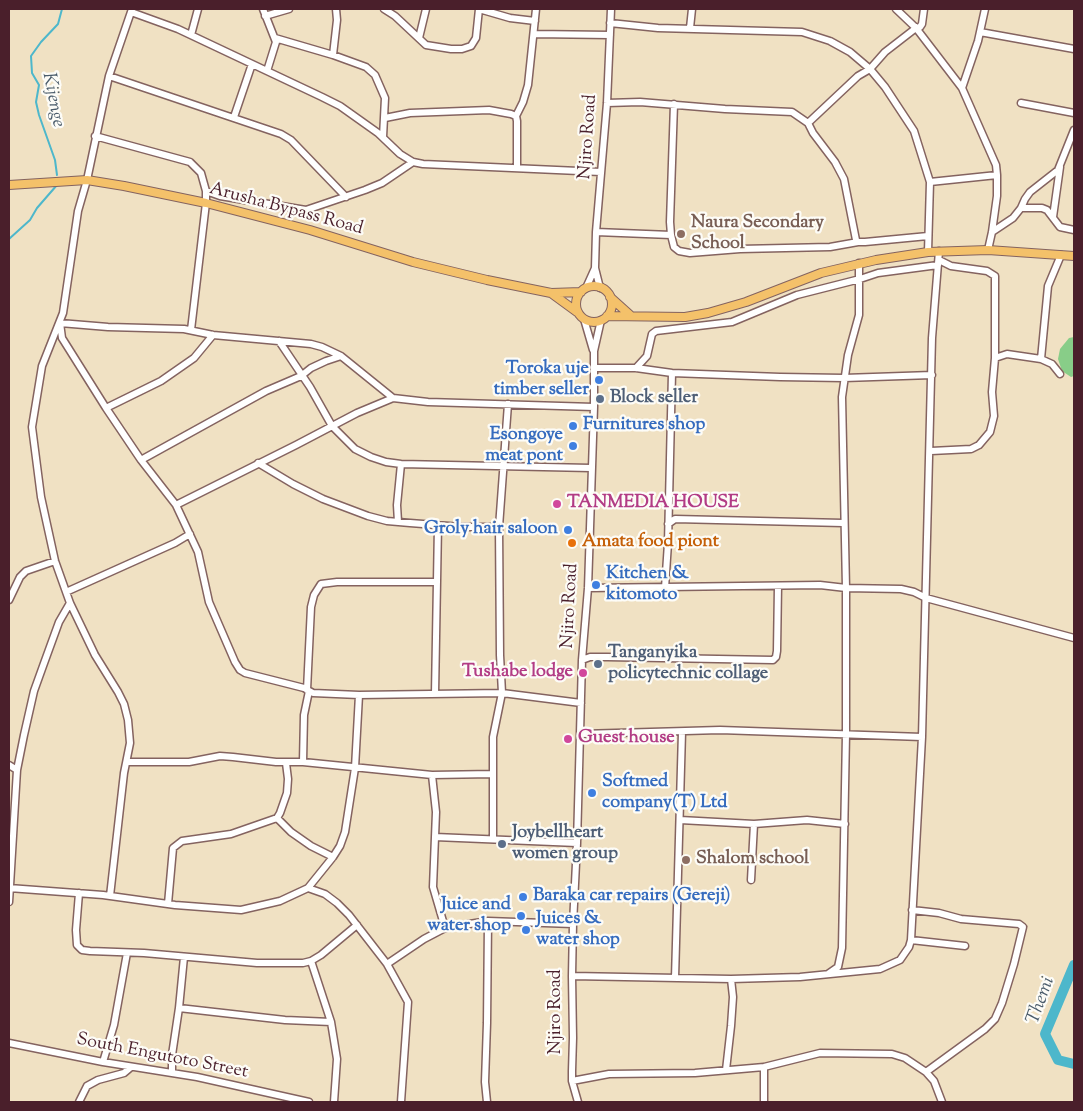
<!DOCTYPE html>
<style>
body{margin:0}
#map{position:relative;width:1083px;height:1111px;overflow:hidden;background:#f0e1c3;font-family:"Sorts Mill Goudy",serif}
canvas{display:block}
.frame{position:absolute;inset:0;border:10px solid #4a1f2b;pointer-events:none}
</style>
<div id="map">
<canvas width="1083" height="1111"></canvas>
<div class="frame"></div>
</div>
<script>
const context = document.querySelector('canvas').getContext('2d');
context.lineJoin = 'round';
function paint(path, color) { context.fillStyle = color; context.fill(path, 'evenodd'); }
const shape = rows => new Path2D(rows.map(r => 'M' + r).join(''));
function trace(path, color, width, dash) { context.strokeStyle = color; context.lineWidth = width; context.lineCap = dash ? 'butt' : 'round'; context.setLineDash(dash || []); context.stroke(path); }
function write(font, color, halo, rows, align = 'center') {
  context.font = font + ' "Sorts Mill Goudy",serif'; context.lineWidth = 4.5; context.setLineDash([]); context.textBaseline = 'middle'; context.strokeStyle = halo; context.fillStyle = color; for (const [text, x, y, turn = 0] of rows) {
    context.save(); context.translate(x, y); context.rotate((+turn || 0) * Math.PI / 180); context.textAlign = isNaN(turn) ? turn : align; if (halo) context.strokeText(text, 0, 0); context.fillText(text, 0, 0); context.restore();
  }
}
paint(shape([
 [1074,337,1074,376,1071,377,1062,371,1058,359,1060,349,1069,338]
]), '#88cd88');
trace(shape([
 [57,175,55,160,39,115,36,102,39,85,32,73,31,56,41,42,58,24,62,9],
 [9,239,30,220,37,208,57,185]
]), '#4db7cb', 2);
trace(shape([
 [1074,965,1045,1034,1058,1060,1074,1064]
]), '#4db7cb', 10);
const minor = shape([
 [263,9,276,42,267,71],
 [384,9,395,16,426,45,451,49,462,49,471,46,476,38,479,9],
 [479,9,510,18,535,21],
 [896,9,916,28,962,88,996,165,997,175,997,196,992,232,988,250],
 [131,12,178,29,322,97,340,106,378,133,400,154,413,162,423,164,601,172],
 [265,16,289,9],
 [610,23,658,28,802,32,830,41,850,52,870,69,885,87,914,131,930,182,928,252],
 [690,28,692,9],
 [980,32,1074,49],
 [534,34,610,35],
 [191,35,198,9],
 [275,38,333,55,366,67,375,75,385,98,383,137],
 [419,38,426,9],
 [333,55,337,20,336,9],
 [109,76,281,134,291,140,346,197],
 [962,88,978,41,985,9],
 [607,103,640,102,725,109,792,112,808,123,813,133,835,162,844,179,856,240,858,242,865,242,928,236],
 [1021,103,1074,113],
 [674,104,670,222,671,235,674,247,679,251,690,253,740,249,830,247,858,242],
 [516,116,523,102,528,85,536,9],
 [234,117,252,64],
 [385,118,410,113,489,110,511,114,516,116,517,121,517,168],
 [808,123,858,76,870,69,885,52,916,28,920,27,922,24,924,9],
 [95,136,190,162,201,173,206,191,206,203,191,330],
 [930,182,997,175],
 [206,191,220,196,306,210,365,190,382,183,413,162],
 [1021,208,1042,208,1047,210,1060,227,1074,230],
 [1053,217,1060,167],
 [596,232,671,235],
 [992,232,1013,218,1021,208,1025,199,1030,192,1058,170,1074,130],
 [586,288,595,268],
 [600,288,595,268,596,232,607,103,611,9],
 [584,319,593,350],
 [279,341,310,387,332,426,355,449,371,457,386,462,401,464,591,468],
 [995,358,1007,354,1041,359,1052,364,1060,374],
 [1041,359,1048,286,1061,255],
 [594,368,636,368,672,373,780,377,844,378,932,375],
 [636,368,647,356,652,334,656,331,732,322,797,295,860,279,878,273,938,265],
 [393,398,341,356,322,347,311,344,213,335,184,329,108,327,60,323,62,338,106,408,141,460,176,505,198,552,209,602,235,662,240,670,245,673,304,688,313,693,359,695,502,693,581,703],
 [106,408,161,381,194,358,213,335],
 [931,451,971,449,979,445,990,432,994,416,992,392,995,358,995,276,987,271,951,266,939,260],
 [141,460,266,391,301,376,311,368,326,361,341,356],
 [258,463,293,484,323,499,368,516,387,521,410,523,462,527,499,527],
 [176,505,296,445,357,413,393,398,428,402,594,407],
 [398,522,397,505,401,464],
 [668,524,675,519,843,523],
 [588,588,820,585,846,588,901,589,914,592,926,598,1074,638],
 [665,588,668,543,672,373],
 [66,592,175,543,190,534],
 [9,600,20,577,26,571,55,561],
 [582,660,590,657,607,657,773,660,776,657,777,651,778,586],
 [307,690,311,607,314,595,321,584,337,582,436,582],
 [435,694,438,525],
 [581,734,720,730,922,737],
 [127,762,189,762,220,756,233,757,276,762,303,762,432,775,493,774],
 [303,762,304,715,309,691],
 [9,765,17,770],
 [432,775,436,812,433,887,445,928],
 [277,818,291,832,311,846,333,857],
 [680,820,754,824,807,820,845,824],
 [435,837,577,843],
 [493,838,493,737,502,693,500,655,499,527,508,404],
 [751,880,754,824],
 [9,888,103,895,175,905,241,910,280,901,308,888,325,894,337,903,349,915,387,964,408,1002,401,1102],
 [308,888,333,857,340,846,345,832,355,768,359,695],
 [79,893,76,930,77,945,82,950,90,951,144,953,257,963,303,963,311,961,321,955,357,925],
 [110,896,124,773,130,743,128,720,124,704,118,692,95,655,70,603,55,561,41,497,32,427,42,366,63,313,78,211,87,180,109,76,132,9],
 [9,902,17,770,24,735,34,691,43,666,59,622,70,603],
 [168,904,173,848,182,841,231,834,277,818,280,813,287,793,288,779,286,763],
 [912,910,939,913,961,919,1019,924,1023,927,1014,964,1002,1003,995,1019,985,1029,926,1072],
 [911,940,965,946],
 [311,961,331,1022,337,1059,334,1102],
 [387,964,424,939,445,928,488,921,573,924],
 [828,974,838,967,842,948,846,734,846,588,842,397,848,355,859,315,859,263],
 [572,976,731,979,800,977,880,969,900,960,909,947,911,940,922,737,932,338,939,251],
 [675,978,682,732],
 [179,1008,285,1020,331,1022],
 [9,1043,103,1062,197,1077,309,1102],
 [103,1062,114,1025,127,953],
 [764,1067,764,1102],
 [726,1070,731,1026,733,997,731,979],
 [172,1073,172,1055,179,1008,184,957],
 [572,1081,609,1074,695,1073,764,1067,820,1053,892,1054,905,1058,926,1072,934,1081,942,1102],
 [79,1102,87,1086,98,1080,124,1073,131,1067],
 [487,1102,485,1082,487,1023,488,921],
 [578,1102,572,1081,572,1071,573,1038,572,976,573,924,577,843,582,660,588,588,594,407,594,351,601,320]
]);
const major = shape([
 [9,185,87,180,124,186,206,203,310,230,413,262,487,280,551,293,581,292],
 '576 304a18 18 0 1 1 36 0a18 18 0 1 1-36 0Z',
 [551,293,577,312],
 [610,297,630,315],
 [607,316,685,317,708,313,746,302,821,273,876,260,928,252,988,250,1074,256]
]);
trace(minor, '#846360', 9);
trace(major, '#846360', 10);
trace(minor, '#fff', 6);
trace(major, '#f4c16a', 8);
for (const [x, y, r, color] of [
 [681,234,5,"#8d6e63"],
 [599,380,5,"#3f7fe0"],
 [600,399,5,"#5c6f8a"],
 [573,426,5,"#3f7fe0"],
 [573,446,5,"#3f7fe0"],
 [557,504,5,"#d1479c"],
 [568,530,5,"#3f7fe0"],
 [572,543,5,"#e8710a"],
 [596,585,5,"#3f7fe0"],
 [598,664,5,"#5c6f8a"],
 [583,673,5,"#d1479c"],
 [568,739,5,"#d1479c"],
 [592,793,5,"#3f7fe0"],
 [502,844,5,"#5c6f8a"],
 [686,860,5,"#8d6e63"],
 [523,897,5,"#3f7fe0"],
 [521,916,5,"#3f7fe0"],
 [526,930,5,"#3f7fe0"]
]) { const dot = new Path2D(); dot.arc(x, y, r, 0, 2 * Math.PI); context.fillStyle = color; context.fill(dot); trace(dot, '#fdfcf7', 2); }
write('18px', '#4a1f2b', '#fdfcf7', [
 ["Njiro Road",589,137,-86],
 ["Arusha Bypass Road",286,210,15],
 ["Njiro Road",571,606,-87],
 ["Njiro Road",557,1012,-90],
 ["South Engutoto Street",162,1057,11]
]);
write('bold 18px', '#785e54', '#fdfcf7', [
 ["Naura Secondary",691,224],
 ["School",691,245],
 ["Shalom school",696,860]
], 'left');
write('bold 18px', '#366cbe', '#fdfcf7', [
 ["Toroka uje",589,370,"right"],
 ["timber seller",589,391,"right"],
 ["Furnitures shop",583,426],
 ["Esongoye",563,436,"right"],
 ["meat pont",563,457,"right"],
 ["Groly hair saloon",558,530,"right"],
 ["Kitchen &",606,575],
 ["kitomoto",606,596],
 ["Softmed",602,783],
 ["company(T) Ltd",602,804],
 ["Baraka car repairs (Gereji)",533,897],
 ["Juice and",511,906,"right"],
 ["water shop",511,927,"right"],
 ["Juices &",536,920],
 ["water shop",536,941]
], 'left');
write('bold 18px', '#4e5e75', '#fdfcf7', [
 ["Block seller",610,399],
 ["Tanganyika",608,654],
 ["policytechnic collage",608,675],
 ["Joybellheart",512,834],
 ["women group",512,855]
], 'left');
write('bold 18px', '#b23c85', '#fdfcf7', [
 ["TANMEDIA HOUSE",567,504],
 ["Tushabe lodge",573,673,"right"],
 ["Guest house",578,739]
], 'left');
write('bold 18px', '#c56008', '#fdfcf7', [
 ["Amata food piont",582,543]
], 'left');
write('italic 19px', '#4b5c6b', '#fdfcf7', [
 ["Kijenge",52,100,79],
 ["Themi",1042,1001,-70]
]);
</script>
